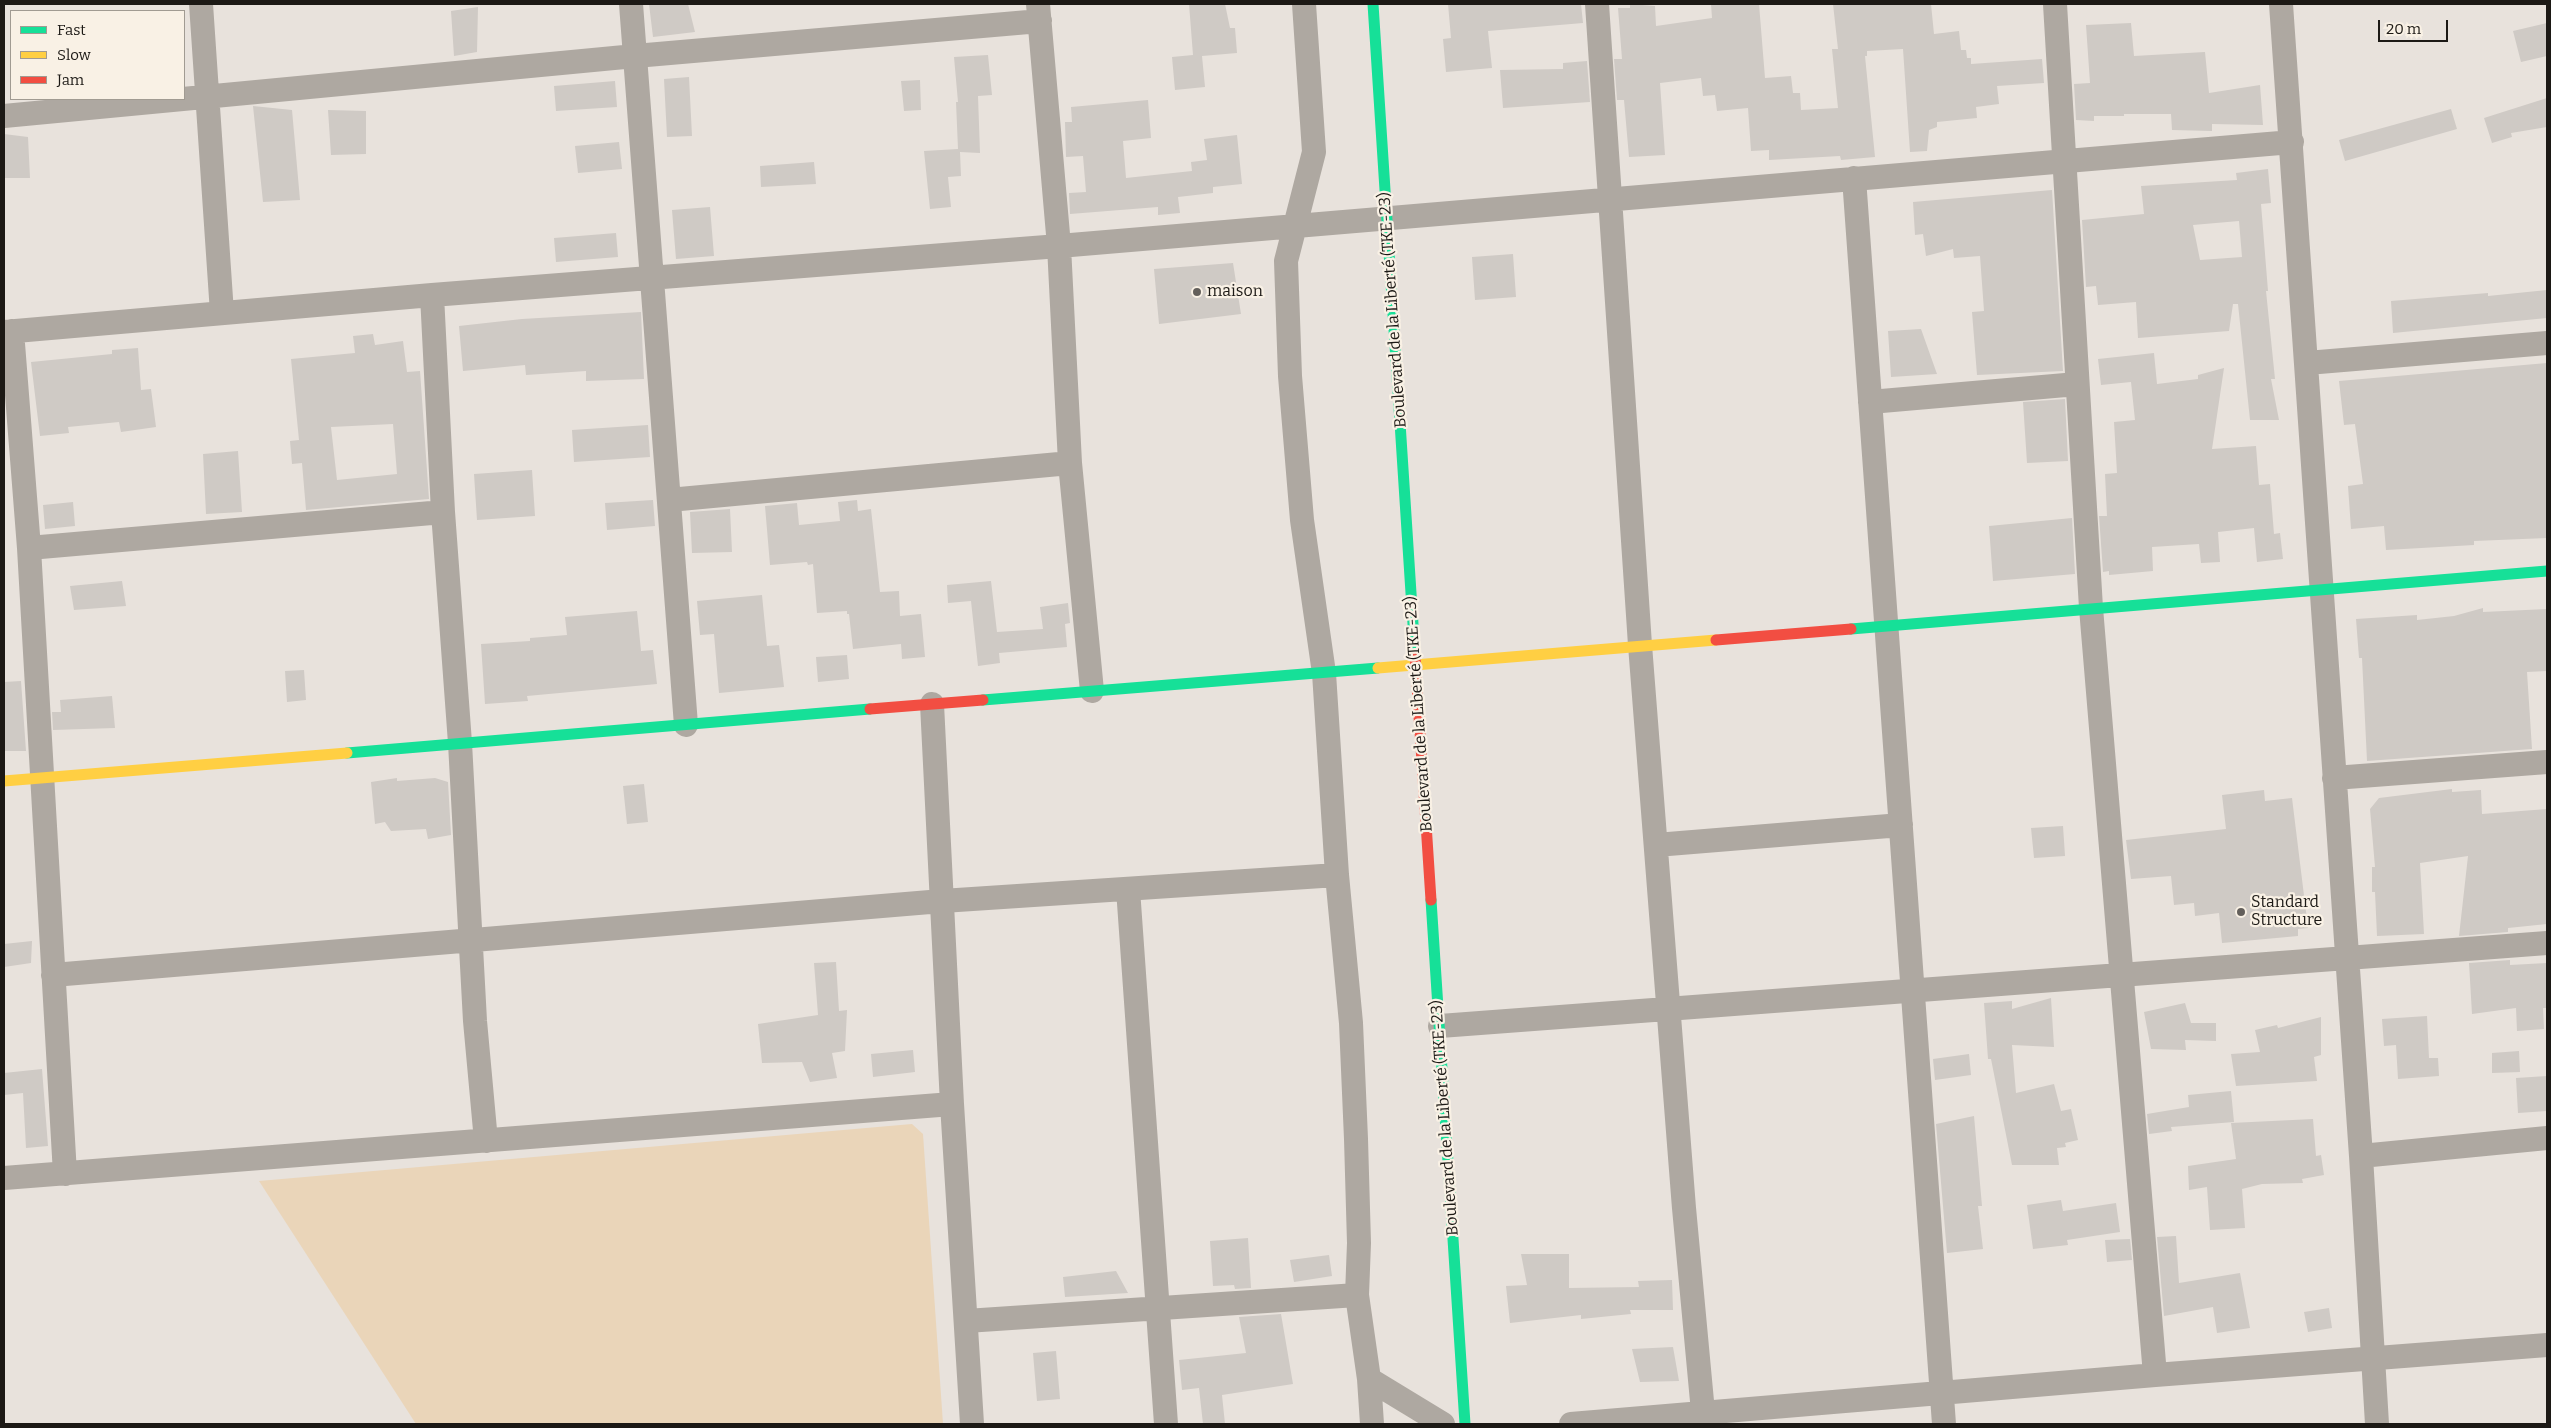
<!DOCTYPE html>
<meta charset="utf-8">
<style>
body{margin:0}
#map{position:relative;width:2551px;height:1428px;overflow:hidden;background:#e8e2dc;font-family:Bitter,serif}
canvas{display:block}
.frame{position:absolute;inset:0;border:5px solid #1c1915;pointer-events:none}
.legend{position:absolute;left:10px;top:10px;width:175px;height:90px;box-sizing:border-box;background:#f9f1e5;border:1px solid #a19b92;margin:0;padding:6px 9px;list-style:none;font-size:15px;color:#1c1915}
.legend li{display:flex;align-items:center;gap:10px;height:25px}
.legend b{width:25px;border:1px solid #a19b92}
.scale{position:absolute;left:2378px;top:20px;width:70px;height:22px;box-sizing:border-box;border:2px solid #1c1915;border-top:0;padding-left:6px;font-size:15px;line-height:18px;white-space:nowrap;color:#1c1915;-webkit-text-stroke:4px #f9f1e5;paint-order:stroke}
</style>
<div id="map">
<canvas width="2551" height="1428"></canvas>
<div class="frame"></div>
<ul class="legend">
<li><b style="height:6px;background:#16e098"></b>Fast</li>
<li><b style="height:6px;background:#ffcf43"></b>Slow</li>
<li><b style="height:6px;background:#f24e42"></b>Jam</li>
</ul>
<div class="scale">20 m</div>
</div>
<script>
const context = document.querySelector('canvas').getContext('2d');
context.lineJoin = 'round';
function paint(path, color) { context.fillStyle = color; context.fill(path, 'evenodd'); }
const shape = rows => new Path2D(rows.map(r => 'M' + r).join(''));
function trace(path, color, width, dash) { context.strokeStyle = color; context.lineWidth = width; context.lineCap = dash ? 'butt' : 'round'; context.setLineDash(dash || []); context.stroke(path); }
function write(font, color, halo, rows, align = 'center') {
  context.font = font + ' Bitter,serif'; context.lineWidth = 4.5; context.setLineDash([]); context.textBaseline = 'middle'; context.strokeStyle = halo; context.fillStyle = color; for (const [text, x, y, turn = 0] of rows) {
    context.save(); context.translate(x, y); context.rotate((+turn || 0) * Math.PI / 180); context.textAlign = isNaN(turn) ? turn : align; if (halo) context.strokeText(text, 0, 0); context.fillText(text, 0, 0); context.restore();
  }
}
paint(shape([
 [912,1124,923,1134,943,1424,416,1424,259,1181]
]), '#ead5b9');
paint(shape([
 [649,4,688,4,695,32,653,37],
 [1189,4,1225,4,1230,28,1235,28,1237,53,1202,56,1205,87,1175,90,1172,57,1193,55],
 [1448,4,1581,4,1583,23,1488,31,1492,68,1446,72,1443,39,1451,38],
 [1630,4,1655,6,1656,26,1712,18,1711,4,1759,4,1765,78,1791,76,1793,93,1800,93,1801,110,1838,108,1832,49,1838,49,1833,4,1931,4,1934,34,1959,31,1961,50,1966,50,1967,58,1971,58,1971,64,2042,59,2044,83,1997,86,1999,104,1976,107,1977,118,1937,122,1937,127,1929,130,1927,151,1910,152,1903,49,1867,51,1867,56,1865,56,1875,157,1841,160,1840,156,1769,160,1769,150,1751,151,1748,108,1717,111,1715,95,1703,96,1701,78,1660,83,1665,155,1629,157,1624,100,1617,100,1614,59,1622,59,1618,8,1630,8],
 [478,7,477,52,454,56,451,11],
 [2131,23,2134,56,2205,52,2209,93,2260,85,2263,125,2212,124,2212,131,2172,130,2171,114,2124,114,2124,116,2094,116,2094,121,2076,120,2074,84,2090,83,2086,25],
 [2547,23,2547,56,2521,62,2513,31],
 [988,55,992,95,978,96,980,153,960,152,961,176,948,177,951,207,930,209,924,151,958,149,956,102,958,102,954,57],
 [1587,61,1590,102,1503,108,1500,70,1563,69,1563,63],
 [689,77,692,136,667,137,664,79],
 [920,80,921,110,904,111,901,81],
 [615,81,617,107,556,111,554,86],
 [2547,98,2547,127,2511,133,2512,137,2492,143,2484,118],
 [1148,100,1151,138,1123,141,1126,178,1192,171,1191,162,1207,160,1204,139,1237,135,1242,184,1213,187,1213,193,1178,197,1180,213,1158,215,1158,207,1070,214,1069,193,1086,192,1083,156,1066,157,1065,122,1072,122,1071,107],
 [253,106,292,110,300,200,263,202],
 [2451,109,2457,129,2345,161,2339,140],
 [328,110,366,111,366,154,331,155],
 [4,134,28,137,30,178,4,178],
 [619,142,622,169,578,173,575,146],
 [814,162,816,184,761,187,760,166],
 [2268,169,2271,203,2261,204,2268,291,2266,291,2275,379,2271,379,2279,420,2250,420,2238,304,2233,304,2229,331,2138,338,2136,302,2098,305,2096,286,2086,287,2082,220,2144,214,2141,186,2237,180,2236,173],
 [2239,221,2242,257,2200,260,2193,225],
 [2052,190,2063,371,1977,375,1972,312,1984,311,1980,256,1954,258,1953,249,1926,256,1923,234,1915,235,1913,202],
 [710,207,714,256,676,259,672,210],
 [616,233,618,257,556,262,554,238],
 [1513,254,1516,297,1475,300,1472,257],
 [1233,263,1241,314,1159,324,1154,269],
 [2547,290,2547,318,2393,333,2391,301,2488,293,2488,296],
 [641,312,644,379,586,381,586,371,526,375,525,365,463,371,459,326,522,319],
 [1921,329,1937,374,1891,377,1888,331],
 [373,334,375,345,403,341,407,372,420,371,429,499,306,510,302,463,292,464,290,441,299,440,291,359,355,353,353,336],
 [393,424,397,474,337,480,331,427],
 [138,348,141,390,151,389,156,427,121,432,119,422,68,427,69,433,40,436,31,362,112,354,112,350],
 [2154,353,2157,384,2198,379,2198,375,2224,368,2212,449,2256,446,2259,485,2270,484,2274,534,2280,533,2283,559,2257,562,2254,528,2218,532,2220,562,2201,563,2199,544,2152,547,2153,571,2109,575,2109,571,2103,572,2099,516,2107,516,2105,474,2117,473,2114,422,2135,420,2131,382,2101,385,2098,359],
 [2547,363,2547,538,2474,541,2474,545,2386,550,2384,526,2351,529,2348,486,2363,484,2355,424,2344,425,2339,381],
 [2065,399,2068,461,2027,463,2023,402],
 [648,425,650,457,574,462,572,430],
 [238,451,242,512,206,514,203,454],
 [532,470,535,516,477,520,474,474],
 [653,500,655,526,607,530,605,503],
 [857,500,858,511,871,509,880,592,899,591,900,616,921,614,925,657,902,659,901,644,853,649,849,614,847,614,847,611,817,613,813,564,808,565,807,562,770,565,765,506,797,503,799,525,840,521,838,502],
 [73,502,75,526,45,529,43,505],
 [730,509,732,552,692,553,690,512],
 [2072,518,2075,574,1993,581,1989,526],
 [122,581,126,606,74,610,70,586],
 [991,581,997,632,1043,629,1040,607,1068,603,1070,623,1065,624,1067,647,999,653,1000,663,978,666,971,601,948,603,947,585],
 [762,595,767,646,779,645,784,687,719,693,714,634,700,635,697,601],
 [2483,608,2483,612,2547,609,2547,671,2527,672,2532,749,2367,761,2362,658,2359,658,2356,619,2417,615,2417,620,2454,616],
 [637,611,641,651,653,650,657,684,527,696,528,701,485,704,481,644,530,641,530,638,567,635,565,617],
 [847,655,849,679,818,682,816,657],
 [304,670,306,700,287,702,285,671],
 [21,681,26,751,4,751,4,682],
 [112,696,115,728,53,730,52,712,61,712,60,700],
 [397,778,397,781,435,778,448,782,451,835,428,839,426,829,391,831,385,822,375,824,371,782],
 [644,784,648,822,627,824,623,786],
 [2452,789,2452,792,2481,790,2482,814,2547,809,2547,924,2508,928,2508,932,2459,936,2468,856,2420,863,2424,934,2377,936,2375,892,2372,892,2372,867,2375,867,2370,809,2379,798],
 [2264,790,2265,801,2292,798,2308,928,2298,929,2298,936,2222,943,2219,913,2195,916,2194,903,2174,905,2171,876,2131,879,2126,840,2226,829,2222,795],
 [2063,826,2065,856,2034,858,2031,828],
 [32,941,31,963,4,967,4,944],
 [2510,960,2510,965,2547,963,2547,1008,2543,1008,2544,1029,2517,1031,2516,1008,2472,1014,2469,963],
 [836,962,839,1011,847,1010,845,1051,832,1053,837,1078,810,1082,802,1062,762,1063,758,1024,818,1015,814,963],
 [2051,998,2054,1047,2012,1045,2016,1093,2054,1084,2061,1111,2071,1109,2078,1140,2065,1143,2066,1147,2057,1148,2059,1165,2012,1165,1991,1059,1988,1059,1984,1003,2012,1001,2012,1009],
 [2185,1003,2191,1023,2216,1023,2216,1041,2185,1040,2186,1050,2151,1049,2144,1012],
 [2427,1016,2429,1058,2438,1058,2439,1076,2398,1079,2396,1045,2384,1046,2382,1019],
 [2321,1017,2321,1055,2314,1057,2317,1081,2236,1086,2231,1054,2260,1052,2255,1030,2277,1025,2278,1028],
 [913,1050,915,1072,873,1077,871,1054],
 [2519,1051,2520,1072,2492,1073,2492,1053],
 [1969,1054,1971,1075,1935,1080,1933,1059],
 [42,1069,48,1146,26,1148,23,1093,4,1095,4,1073],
 [2547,1076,2547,1111,2518,1113,2516,1078],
 [2231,1091,2234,1122,2171,1127,2172,1131,2149,1134,2147,1114,2189,1107,2188,1095],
 [1974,1116,1982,1206,1978,1206,1983,1249,1947,1253,1936,1124],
 [2313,1119,2316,1156,2321,1155,2324,1175,2302,1179,2303,1183,2262,1184,2242,1189,2245,1228,2210,1230,2207,1187,2189,1190,2188,1166,2236,1159,2231,1123],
 [2061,1200,2063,1211,2116,1203,2120,1232,2067,1240,2068,1245,2033,1249,2027,1205],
 [2176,1236,2179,1283,2240,1273,2250,1328,2217,1333,2213,1307,2164,1316,2157,1237],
 [1248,1238,1251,1288,1235,1289,1234,1285,1213,1286,1210,1241],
 [2130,1239,2132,1260,2107,1262,2105,1240],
 [1521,1254,1569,1254,1569,1288,1639,1287,1638,1281,1672,1280,1673,1310,1630,1310,1631,1314,1581,1319,1581,1315,1510,1323,1506,1286,1527,1285],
 [1329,1255,1332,1276,1294,1282,1290,1260],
 [1116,1271,1128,1293,1065,1297,1063,1277],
 [2329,1308,2332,1328,2308,1332,2304,1312],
 [1281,1314,1293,1384,1222,1395,1225,1424,1203,1424,1199,1388,1182,1390,1179,1360,1246,1353,1239,1317],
 [1673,1347,1679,1381,1640,1382,1632,1349],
 [1056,1351,1060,1399,1037,1401,1033,1353]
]), '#cfcac5');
trace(shape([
 [201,4,222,313],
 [631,4,686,725],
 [1038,4,1059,246,1070,463,1092,691],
 [1304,4,1314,152,1286,261,1290,376,1302,520,1324,673,1337,875,1351,1023,1356,1139,1359,1243,1357,1295],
 [1597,4,1640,645,1684,1208,1703,1412],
 [2055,4,2091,608,2155,1375],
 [2281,4,2361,1156,2377,1424],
 [4,116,635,56,1040,21],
 [1854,178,1944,1424],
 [432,295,443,512,460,743,475,1021,486,1141],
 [12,331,29,548,65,1174],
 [4,332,432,295,1059,246,2292,142],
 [2307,363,2547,343],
 [1870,402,2077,384],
 [669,500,1070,463],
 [29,548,443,512],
 [2334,778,2547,762],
 [1656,845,1901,825],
 [1128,889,1166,1424],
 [53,975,942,901,1337,875],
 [1440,1026,2547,943],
 [952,1104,972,1424],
 [2361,1156,2547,1138],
 [4,1178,952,1104,932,704],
 [966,1321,1357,1295,1369,1379,1443,1424],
 [1369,1379,1372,1424],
 [1571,1424,2155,1375,2547,1345]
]), '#aea8a1', 24);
trace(shape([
 [1373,4,1415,655],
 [1851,629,2547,571],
 [983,700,1378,668],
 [347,753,870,709],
 [1431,900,1465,1424]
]), '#16e098', 11);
trace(shape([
 [1378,668,1716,640],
 [4,781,347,753]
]), '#ffcf43', 11);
trace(shape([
 [1716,640,1851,629],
 [1415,655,1431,900],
 [870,709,983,700]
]), '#f24e42', 11);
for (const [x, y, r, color] of [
 [1197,292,5,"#635f5b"],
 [2241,912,5,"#635f5b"]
]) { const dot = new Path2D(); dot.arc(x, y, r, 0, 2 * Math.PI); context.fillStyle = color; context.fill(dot); trace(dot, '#f9f1e5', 2); }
write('16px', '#1c1915', '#f9f1e5', [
 ["maison",1207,292],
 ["Standard",2251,903],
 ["Structure",2251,921]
], 'left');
write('16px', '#1c1915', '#f9f1e5', [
 ["Boulevard de la Liberté (TKE-23)",1393,310,-94],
 ["Boulevard de la Liberté (TKE-23)",1419,714,-94],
 ["Boulevard de la Liberté (TKE-23)",1445,1118,-94]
]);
</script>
